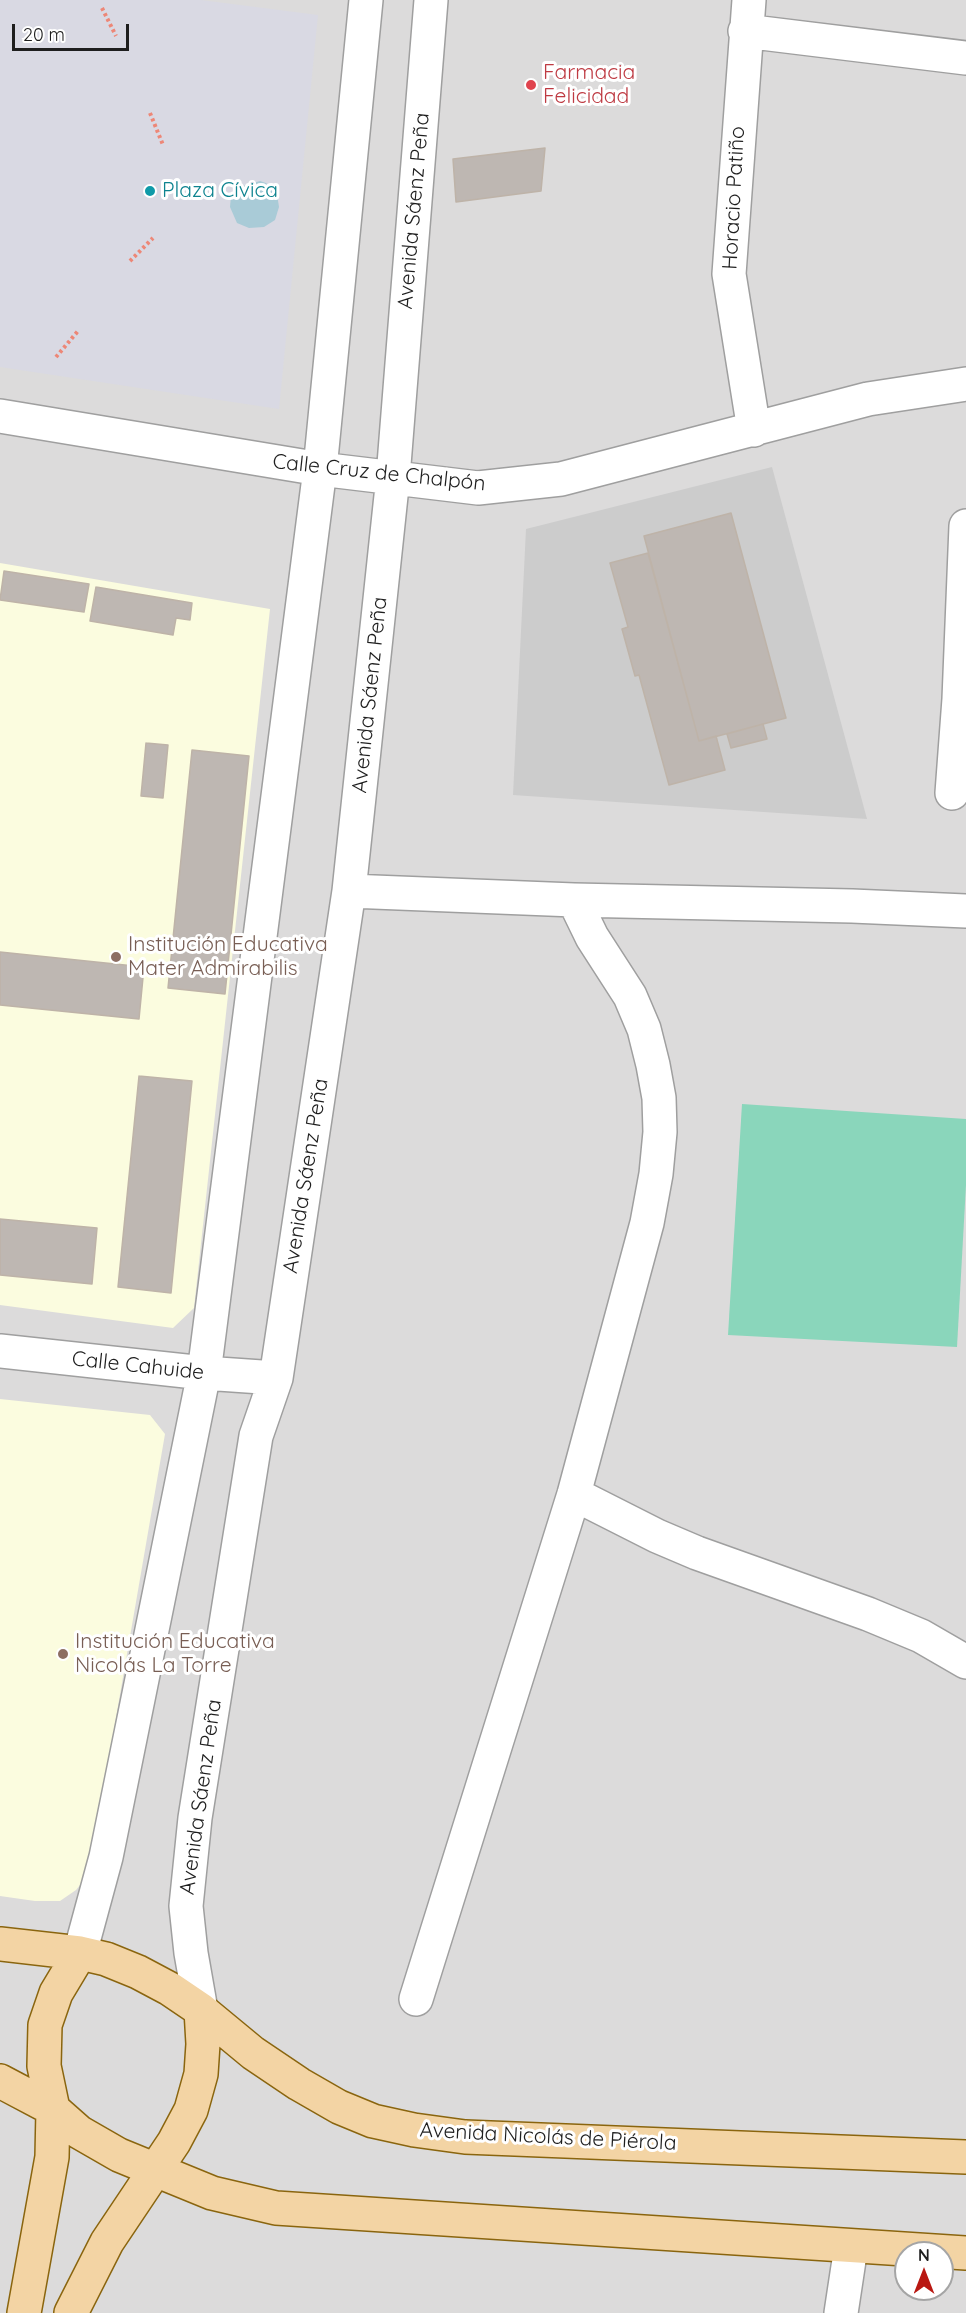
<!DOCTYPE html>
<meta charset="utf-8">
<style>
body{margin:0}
#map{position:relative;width:966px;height:2313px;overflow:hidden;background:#eeebe5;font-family:Quicksand,sans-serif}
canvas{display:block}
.north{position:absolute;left:894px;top:2241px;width:60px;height:60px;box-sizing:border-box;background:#fff;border:2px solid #a5a5a5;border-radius:50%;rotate:0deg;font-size:16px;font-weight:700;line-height:24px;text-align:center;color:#1e1e1e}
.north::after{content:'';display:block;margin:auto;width:21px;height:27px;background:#b91812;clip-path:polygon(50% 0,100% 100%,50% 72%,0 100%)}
.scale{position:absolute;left:12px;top:24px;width:117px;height:27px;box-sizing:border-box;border:3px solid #1e1e1e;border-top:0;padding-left:8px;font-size:18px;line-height:21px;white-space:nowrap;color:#1e1e1e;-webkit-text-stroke:4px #fff;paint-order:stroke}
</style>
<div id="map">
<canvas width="966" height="2313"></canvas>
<div class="north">N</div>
<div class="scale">20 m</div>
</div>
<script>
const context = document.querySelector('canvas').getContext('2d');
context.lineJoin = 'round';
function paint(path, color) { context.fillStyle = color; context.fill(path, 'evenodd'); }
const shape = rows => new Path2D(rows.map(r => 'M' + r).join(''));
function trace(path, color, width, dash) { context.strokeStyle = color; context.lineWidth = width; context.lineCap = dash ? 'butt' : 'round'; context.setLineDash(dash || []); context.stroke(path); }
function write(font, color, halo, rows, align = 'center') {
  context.font = font + ' Quicksand,sans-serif'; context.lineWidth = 6; context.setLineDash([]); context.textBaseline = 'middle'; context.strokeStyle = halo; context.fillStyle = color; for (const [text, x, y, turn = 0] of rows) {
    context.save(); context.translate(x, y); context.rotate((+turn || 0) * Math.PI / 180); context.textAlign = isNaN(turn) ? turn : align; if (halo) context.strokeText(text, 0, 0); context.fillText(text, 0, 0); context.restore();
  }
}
paint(shape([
 [0,0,966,0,966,2313,0,2313],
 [906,2253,942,2253,942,2289,906,2289]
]), '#dcdbdb');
paint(shape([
 [0,563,270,609,194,1308,173,1328,0,1305],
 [0,1399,150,1415,165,1434,89,1874,76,1890,60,1901,35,1901,0,1896]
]), '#fbfcdf');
paint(shape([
 [772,467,867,819,513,795,526,529]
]), '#ccc');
paint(shape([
 [742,1104,966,1119,966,1185,957,1347,728,1335]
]), '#8ad6bb');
paint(shape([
 [0,0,201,0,318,15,279,409,0,367]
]), '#d9d9e3');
paint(shape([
 [260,181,266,183,277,194,279,207,275,220,264,227,249,228,237,223,230,207,231,196,239,187]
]), '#a9cbd7');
const building = shape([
 [545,148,541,191,456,202,453,159,545,148],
 [731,513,786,718,699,741,644,536,731,513],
 [648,553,699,741,716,736,725,770,669,785,639,675,635,676,622,629,628,627,610,563,648,553],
 [4,571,89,584,84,612,0,600,4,571],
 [96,587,192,603,190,620,176,618,173,635,90,621,96,587],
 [763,724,767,739,731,748,727,734,763,724],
 [146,743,168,745,163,798,141,796,146,743],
 [192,750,249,756,225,994,168,988,192,750],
 [0,952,144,967,139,1019,0,1005,0,952],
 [139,1076,192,1081,171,1293,118,1287,139,1076],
 [0,1219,97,1228,92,1284,0,1275,0,1219]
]);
paint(building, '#beb7b2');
trace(building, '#beb3a8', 1.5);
const minor = shape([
 [749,0,729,274,754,430],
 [745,31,966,58],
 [0,416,320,469,478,488,561,479,868,399,966,384],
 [952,793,959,699,966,526],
 [349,891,574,900,852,906,966,911],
 [0,1351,204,1373,276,1378],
 [574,1494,657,1536,697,1553,868,1614,921,1636,966,1662],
 [80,1953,106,1857,204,1373,320,469,366,0],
 [416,1999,574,1494,647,1223,656,1174,660,1132,659,1098,653,1065,644,1029,630,996,592,937,574,900],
 [201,2010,191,1953,186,1906,195,1818,256,1436,276,1378,349,891,393,477,431,0],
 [841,2313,851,2247]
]);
const major = shape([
 [0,1944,80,1953,106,1959,138,1972,170,1989,201,2010,253,2053,299,2084,339,2107,373,2121,414,2130,465,2137,966,2157],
 [0,2081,53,2109,79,2132,119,2155,212,2193,276,2208,966,2253],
 [24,2313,52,2157,53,2109,44,2066,45,2025,56,1993,80,1953],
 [71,2313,107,2242,174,2142,191,2110,201,2074,203,2044,201,2010]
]);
trace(minor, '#9f9f9f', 36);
trace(major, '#8a650e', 36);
trace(shape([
 [102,8,116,36],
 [150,113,163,145],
 [130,261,153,238],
 [56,357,78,331]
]), '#ed8777', 4, [3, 3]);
trace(minor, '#fff', 33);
trace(major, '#f3d4a4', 33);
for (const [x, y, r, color] of [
 [531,85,6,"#e0444e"],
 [150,191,6,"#0f9aa8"],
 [116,957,6,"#8d6e63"],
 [63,1654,6,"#8d6e63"]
]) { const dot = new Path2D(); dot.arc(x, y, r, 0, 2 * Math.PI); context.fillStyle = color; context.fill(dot); trace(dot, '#fff', 2); }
write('21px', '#be3a42', '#fff', [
 ["Farmacia",543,73],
 ["Felicidad",543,97]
], 'left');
write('21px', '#0d838f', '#fff', [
 ["Plaza Cívica",162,191]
], 'left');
write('21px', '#1e1e1e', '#fff', [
 ["Horacio Patiño",734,198,-87],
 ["Avenida Sáenz Peña",414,211,-85],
 ["Calle Cruz de Chalpón",379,473,6],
 ["Avenida Sáenz Peña",370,695,-84],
 ["Avenida Sáenz Peña",306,1176,-81],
 ["Calle Cahuide",138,1366,6],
 ["Avenida Sáenz Peña",201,1797,-82],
 ["Avenida Nicolás de Piérola",548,2137,3]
]);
write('21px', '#785e54', '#fff', [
 ["Institución Educativa",128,945],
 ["Mater Admirabilis",128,969],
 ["Institución Educativa",75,1642],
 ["Nicolás La Torre",75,1666]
], 'left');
</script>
